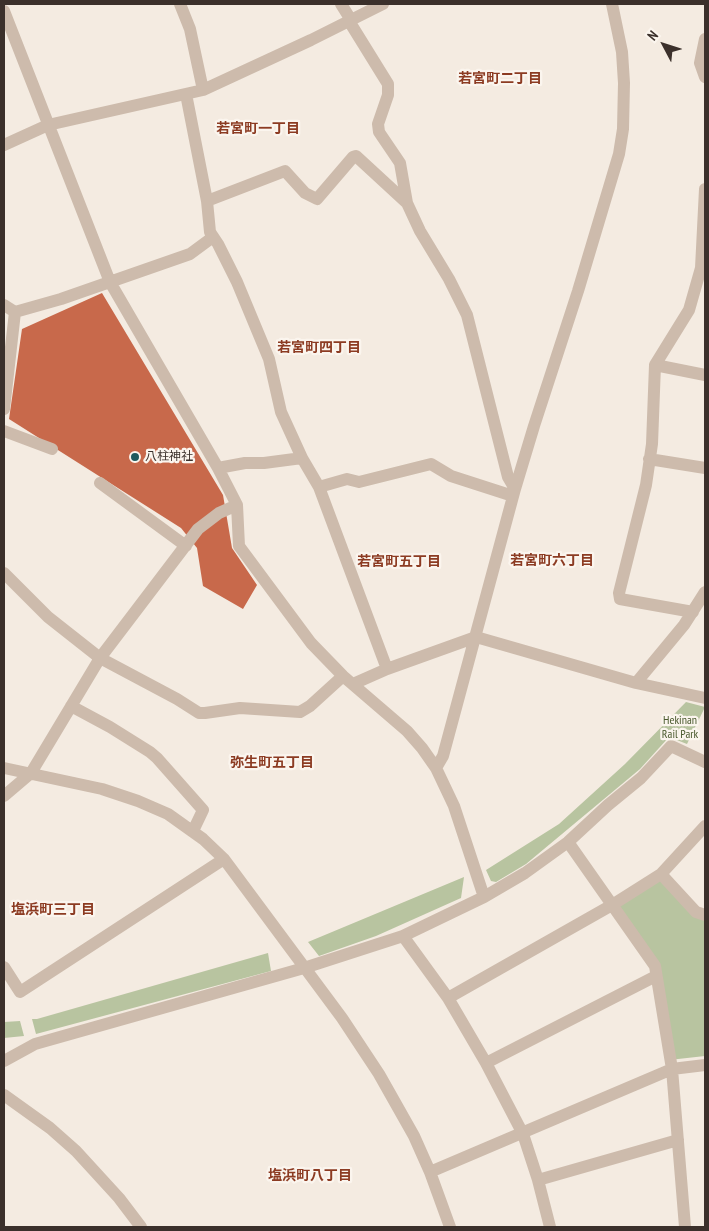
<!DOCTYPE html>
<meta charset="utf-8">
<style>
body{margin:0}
#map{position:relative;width:709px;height:1231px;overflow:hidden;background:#f4ebe1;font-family:"PT Sans Narrow",sans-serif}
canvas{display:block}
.frame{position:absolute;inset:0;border:5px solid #3b302b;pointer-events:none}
.north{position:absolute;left:639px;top:20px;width:50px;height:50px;-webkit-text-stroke:4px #fbf5ee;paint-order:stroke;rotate:310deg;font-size:14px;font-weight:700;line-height:20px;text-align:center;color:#3b302b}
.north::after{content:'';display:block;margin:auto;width:18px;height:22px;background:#3b302b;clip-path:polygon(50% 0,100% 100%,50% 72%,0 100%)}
</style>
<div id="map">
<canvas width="709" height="1231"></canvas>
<div class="frame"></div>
<div class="north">N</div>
</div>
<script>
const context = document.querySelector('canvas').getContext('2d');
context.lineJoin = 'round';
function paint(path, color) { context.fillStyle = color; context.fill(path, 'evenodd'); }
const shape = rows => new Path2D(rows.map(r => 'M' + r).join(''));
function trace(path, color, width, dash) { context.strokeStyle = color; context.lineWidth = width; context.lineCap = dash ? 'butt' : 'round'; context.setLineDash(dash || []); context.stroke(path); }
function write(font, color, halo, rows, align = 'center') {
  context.font = font + ' "PT Sans Narrow","Noto Sans JP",sans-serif'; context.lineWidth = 4.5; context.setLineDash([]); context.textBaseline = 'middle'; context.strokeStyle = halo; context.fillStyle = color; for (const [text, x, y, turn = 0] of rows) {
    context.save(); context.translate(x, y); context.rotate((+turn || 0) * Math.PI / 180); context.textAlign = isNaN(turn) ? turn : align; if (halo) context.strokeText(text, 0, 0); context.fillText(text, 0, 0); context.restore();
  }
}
paint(shape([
 [686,702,705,707,687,744,669,737,640,769,526,864,496,882,491,881,486,870,559,824,625,764],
 [464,877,461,898,376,936,319,956,308,942],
 [660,879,705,919,705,1056,669,1060,659,965,616,907],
 [268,953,271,971,36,1034,32,1019,37,1019],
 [20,1021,24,1036,4,1038,4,1022]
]), '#b8c4a0');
paint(shape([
 [102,293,223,495,232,548,257,585,243,609,203,586,197,548,181,528,9,419,22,329]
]), '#c8694b');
trace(shape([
 [180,4,190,29,203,90],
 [341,4,351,20],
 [4,11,110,282,218,468,237,505,239,546,311,643,343,676,407,731,422,748,436,768,454,806,484,897],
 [349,21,388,84,388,95,378,124,379,132,400,163,407,203,420,231,449,279,467,315,508,477,515,489],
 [705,39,700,63,705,77],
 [186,94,207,201,210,232,218,244,237,282,269,359,281,412,302,458,319,487,387,669],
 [4,145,48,125,203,90,311,40,383,4],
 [207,201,285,171,305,193,317,199,353,157,356,156,407,203],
 [4,305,15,312],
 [15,312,61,299,190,254,213,237],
 [655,365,705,375],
 [4,409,15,312],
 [4,431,52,449],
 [649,459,705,468],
 [218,468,245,463,264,463,302,458],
 [100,483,186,546],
 [319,487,347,479,359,482,431,464,451,476,513,496],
 [4,573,48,617,100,658,177,699,199,713,205,713,240,708,300,712,310,706,343,676],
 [693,612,620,599,619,593,646,485,652,444,655,365,689,310,701,268,705,189],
 [636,683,684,625,705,592],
 [353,684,387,669,476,637,636,683,705,698],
 [71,706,110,727,150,752,157,758,203,810,193,831],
 [4,768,102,789,138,801,168,814,203,839,224,859,342,1018,379,1074,414,1136,430,1172,450,1227],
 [436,768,443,756,515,489,534,426,578,291,619,154,623,129,624,83,622,52,612,4],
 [4,796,31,773,100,658,198,529,219,513,237,505],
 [568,842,655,966,672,1069,685,1227],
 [661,874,696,912,705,915],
 [403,936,484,897,525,873,568,842,608,805,641,778,671,746,705,762],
 [4,967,20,992,224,859],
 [448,998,612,905,661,874,705,826],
 [4,1061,35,1044,304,968,403,936,448,998,486,1063,523,1134,538,1180,550,1227],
 [486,1063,656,976],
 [4,1095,50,1128,76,1151,119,1198,141,1227],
 [430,1172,672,1069,705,1065],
 [538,1180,678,1140]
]), '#cdbbac', 12);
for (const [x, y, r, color] of [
 [135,457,5,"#1f5a5e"]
]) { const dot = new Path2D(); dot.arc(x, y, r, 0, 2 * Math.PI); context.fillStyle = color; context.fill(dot); trace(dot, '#fbf5ee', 2); }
write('12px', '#3b302b', '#fbf5ee', [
 ["八柱神社",145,457]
], 'left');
write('12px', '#4a5a2e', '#fbf5ee', [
 ["Hekinan",680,721],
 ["Rail Park",680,735]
]);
write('bold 14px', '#8c3b22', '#fbf5ee', [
 ["若宮町二丁目",500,79],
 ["若宮町一丁目",258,129],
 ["若宮町四丁目",319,348],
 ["若宮町六丁目",552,561],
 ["若宮町五丁目",399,562],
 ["弥生町五丁目",272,763],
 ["塩浜町三丁目",53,910],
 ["塩浜町八丁目",310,1176]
]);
</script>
